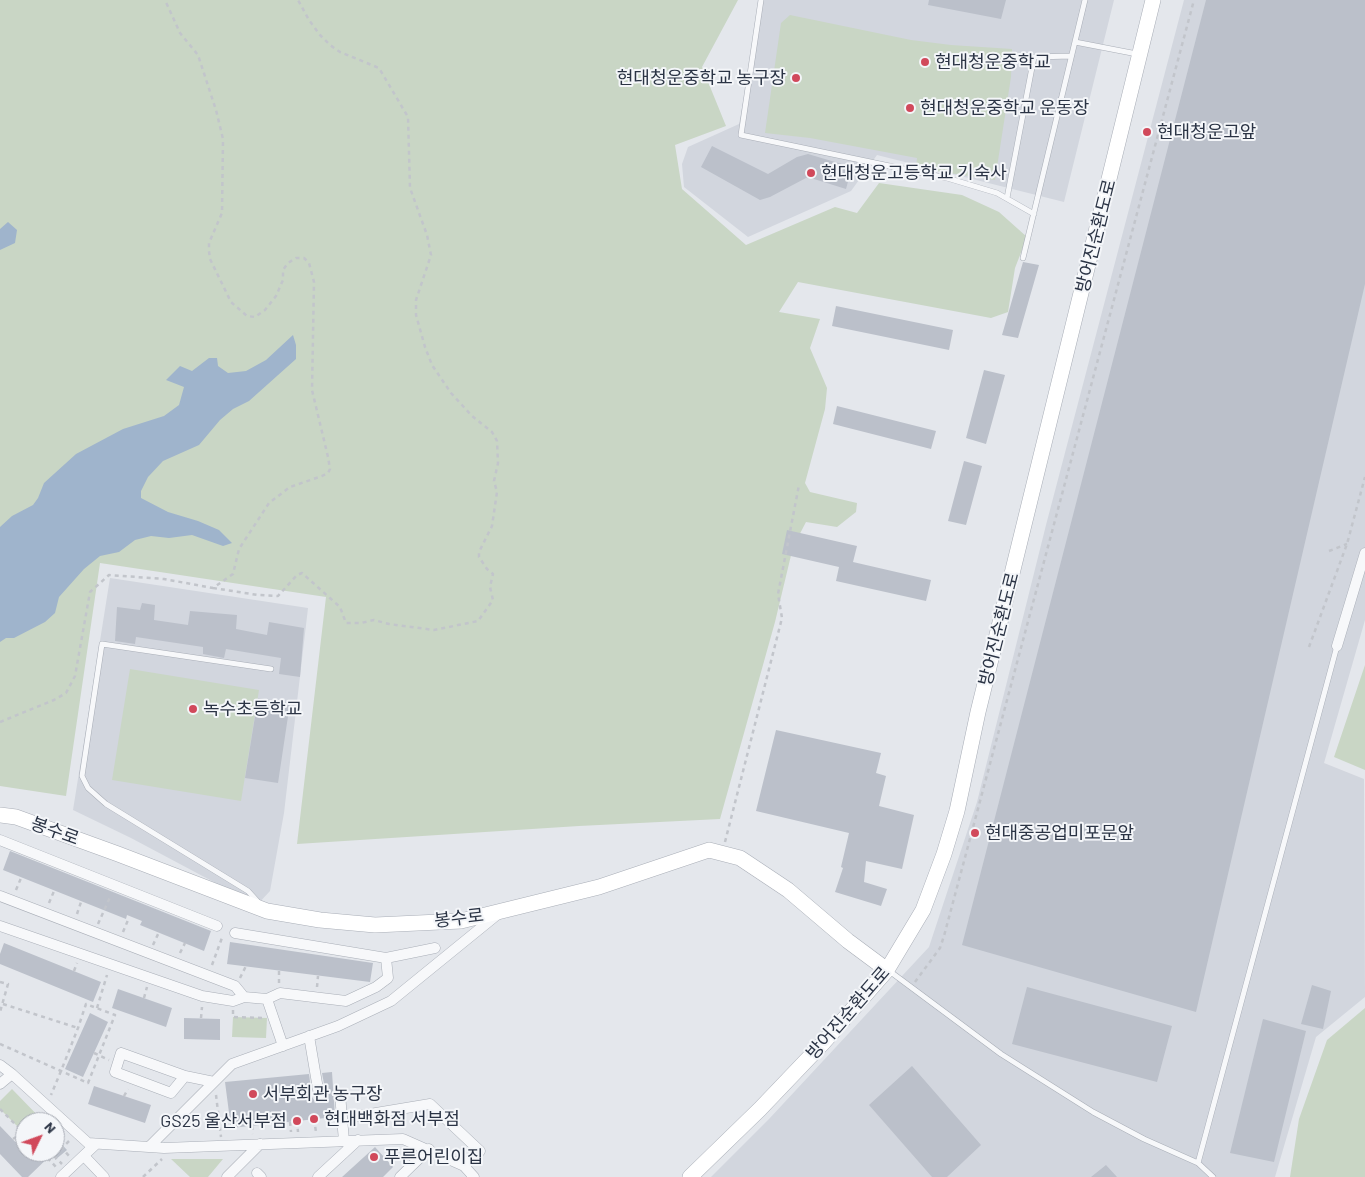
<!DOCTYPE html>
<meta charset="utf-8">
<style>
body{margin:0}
#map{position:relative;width:1365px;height:1177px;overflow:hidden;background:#e4e7ec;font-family:Barlow,sans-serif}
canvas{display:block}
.north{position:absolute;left:15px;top:1112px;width:50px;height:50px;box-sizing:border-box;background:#f4f6f9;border:1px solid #a4a8b1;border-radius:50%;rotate:48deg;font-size:14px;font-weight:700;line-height:20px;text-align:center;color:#2b3445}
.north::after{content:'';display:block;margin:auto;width:18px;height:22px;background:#d1495b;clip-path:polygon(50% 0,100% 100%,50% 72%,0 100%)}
</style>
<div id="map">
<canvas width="1365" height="1177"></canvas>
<div class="north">N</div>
</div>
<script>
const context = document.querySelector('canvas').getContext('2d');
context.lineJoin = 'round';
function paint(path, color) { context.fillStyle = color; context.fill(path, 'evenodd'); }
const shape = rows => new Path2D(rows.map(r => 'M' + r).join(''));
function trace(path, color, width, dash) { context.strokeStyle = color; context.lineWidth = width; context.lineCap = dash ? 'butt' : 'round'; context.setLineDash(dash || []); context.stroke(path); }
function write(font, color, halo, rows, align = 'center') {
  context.font = font + ' Barlow,"Noto Sans KR",sans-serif'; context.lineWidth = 4; context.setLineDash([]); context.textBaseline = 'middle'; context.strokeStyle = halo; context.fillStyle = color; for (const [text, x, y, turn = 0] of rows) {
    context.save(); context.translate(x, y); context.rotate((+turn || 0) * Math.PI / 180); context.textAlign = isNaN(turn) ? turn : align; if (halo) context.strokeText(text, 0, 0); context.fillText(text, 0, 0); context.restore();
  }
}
paint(shape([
 [762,0,1114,0,1064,202,877,155,851,191,748,237,684,187,682,164,688,147,739,124],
 [1184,0,1365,0,1365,620,1324,763,1364,779,1365,997,1316,1037,1275,1177,711,1177,769,1119,929,947,977,802,1046,525],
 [110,578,308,608,284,813,270,891,257,905,131,838,73,810]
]), '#d2d6de');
paint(shape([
 [0,0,738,0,702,67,726,126,675,145,682,189,746,245,835,207,857,213,879,183,962,195,999,212,1027,237,1015,268,1008,312,991,318,798,282,779,312,820,319,810,348,827,388,825,409,805,483,810,492,857,503,856,512,837,527,806,522,793,547,775,622,720,819,579,826,297,844,326,597,100,563,66,796,0,786],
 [790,15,911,40,951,45,1012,49,1011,77,995,180,916,168,917,158,810,138,765,133,781,23],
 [1365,665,1365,770,1334,757],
 [130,669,259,690,241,801,112,780],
 [1365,1008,1365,1177,1290,1177,1299,1119,1327,1040],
 [233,1017,267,1018,266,1038,232,1037],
 [12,1089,44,1122,25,1122,25,1134,0,1109,0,1101],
 [171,1159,223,1159,208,1177,190,1177]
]), '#c9d6c5');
paint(shape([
 [8,222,17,230,15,243,0,250,0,229],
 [293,335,296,345,296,359,249,401,233,409,220,420,199,445,163,461,148,477,141,491,141,498,168,512,198,521,219,530,232,543,223,546,192,535,169,538,151,536,135,540,119,552,100,556,84,569,59,597,55,613,45,622,14,638,6,638,0,642,0,527,12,516,33,505,38,498,44,483,76,454,123,429,164,416,179,405,184,387,166,380,180,366,192,371,209,358,217,358,218,366,228,373,246,371,266,360]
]), '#9fb4cc');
paint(shape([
 [929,0,1006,0,1001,19,928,5],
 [1206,0,1365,0,1365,284,1196,1012,962,945],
 [712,146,768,174,797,157,808,154,852,167,846,189,814,179,806,178,770,197,760,200,701,167],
 [1023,262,1039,265,1018,338,1002,335],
 [836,306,953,330,949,350,832,326],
 [984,370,1005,375,986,444,966,438],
 [837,406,936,431,931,449,833,424],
 [964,461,982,466,966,525,948,521],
 [787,530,857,546,853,562,931,580,926,601,836,581,839,567,782,554],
 [142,603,155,605,154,620,188,625,190,611,237,615,236,629,267,635,269,622,304,628,300,677,279,674,281,658,226,649,224,658,203,654,203,647,136,637,135,644,115,641,117,607,140,610],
 [258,698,290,703,278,783,245,778],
 [776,730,881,753,876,773,886,776,879,806,914,815,902,869,866,861,864,882,887,889,881,906,835,892,843,868,841,867,849,833,756,811],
 [10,851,211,931,204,951,140,925,142,921,127,915,126,919,3,870],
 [230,942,373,963,370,982,227,964],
 [4,943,101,982,93,1002,0,964,0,954],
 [1312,985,1331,991,1323,1029,1301,1024],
 [1027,987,1172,1026,1157,1082,1012,1044],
 [118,989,172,1008,166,1027,112,1008],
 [90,1013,108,1022,83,1077,65,1069],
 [184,1018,220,1019,220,1040,184,1039],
 [1263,1019,1306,1031,1274,1162,1230,1153],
 [912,1066,981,1145,947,1177,932,1177,869,1105],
 [332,1072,335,1117,231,1128,225,1082,309,1074,312,1097,314,1100,320,1102,324,1100,326,1094,322,1073],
 [94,1086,151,1105,145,1123,88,1104],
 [0,1126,25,1152,54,1152,28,1177,22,1177,0,1154],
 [55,1137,67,1150,55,1160],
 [375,1147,393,1167,383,1177,342,1177],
 [1106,1165,1117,1177,1091,1177]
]), '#bbc0ca');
const service = shape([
 [761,0,741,135,947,178,997,193,1034,214],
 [1075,42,1137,54],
 [1007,198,1034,57,1071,56],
 [1023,258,1085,0],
 [258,902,248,891,106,804,88,788,82,776,102,644,271,669],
 [888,970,1001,1054,1093,1112,1144,1139,1198,1163,1213,1177],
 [1198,1163,1337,646]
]);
const minor = shape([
 [1337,646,1365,553],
 [0,840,217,926],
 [0,896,235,986,244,997,233,1001,202,996,0,926],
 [235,933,386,958],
 [244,997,267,999,283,1046],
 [267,999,280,993,346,1001,376,987,388,978,386,958,435,948],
 [309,1036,319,1095],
 [121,1053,185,1076,171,1093,115,1072,121,1053],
 [0,1065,12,1074],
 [185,1076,214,1082],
 [0,1084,12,1074,88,1143,164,1148,403,1139,464,1166,474,1177],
 [340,1094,344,1141],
 [358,1116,430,1104,480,1151,464,1166],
 [149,1147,232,1064,338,1026,391,1001,498,914],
 [84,1156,104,1177],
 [257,1173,261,1177],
 [61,1177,96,1144],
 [227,1177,260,1144],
 [318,1177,358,1140],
 [400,1177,429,1149]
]);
const secondary = shape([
 [0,815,16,817,118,854,267,911,320,920,375,925,461,921,599,887,709,850,740,858,788,890,848,941,887,970],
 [690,1177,760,1109,823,1043,887,970,923,910,944,854,957,811,978,712,1153,0]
]);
trace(service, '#a9aeb7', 6);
trace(minor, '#a9aeb7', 11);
trace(secondary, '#a9aeb7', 16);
trace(shape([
 [1329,551,1347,544],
 [213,588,258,595,278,596,297,575,302,573,340,607,346,623,361,623,374,620,389,624,434,630,478,621,493,600,490,587,493,574,487,569,479,557,479,552,492,526,497,492,494,481,498,463,497,441,492,432,472,416,451,393,432,365,425,347,416,315,416,300,431,255,427,235,410,188,408,117,379,68,340,52,330,45,320,35,309,20,298,0],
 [1309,647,1347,544,1365,477],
 [0,722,54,700,66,693,75,676,90,592,109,575,164,579,213,588,233,574,239,549,269,503,290,487,322,476,328,473,330,469,328,457,312,390,314,282,309,263,304,258,296,258,288,263,283,270,283,280,276,296,265,310,255,317,247,316,231,302,210,259,209,251,209,243,222,213,223,139,216,110,198,55,180,33,165,0],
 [725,842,782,618,778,594,799,485],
 [16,890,21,878],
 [49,903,54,891],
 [77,914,81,902],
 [98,924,111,895],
 [123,932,128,920],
 [153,945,159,932],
 [180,953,185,943],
 [212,965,223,935],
 [74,971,77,963],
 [279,971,279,984],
 [240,978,246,966],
 [0,982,8,984,0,1012],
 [915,982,940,948,944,936,1194,0],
 [317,987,318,976],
 [144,998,147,987],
 [3,1004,78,1028],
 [97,1008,107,975],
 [233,1010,233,1017,263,1018],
 [201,1018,202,1007],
 [0,1044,61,1071,88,1083,115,1015,86,1004,78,1028,61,1071,51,1095],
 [94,1053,109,1060],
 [216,1095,221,1137],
 [302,1095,310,1095],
 [124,1096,128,1089],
 [0,1109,25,1134],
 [314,1119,316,1132],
 [297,1121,298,1132],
 [290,1122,291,1132],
 [252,1126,253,1134],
 [13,1139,23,1132],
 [69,1141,62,1148,70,1157],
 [42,1152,56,1167],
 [54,1156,62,1164],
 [143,1177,162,1159]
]), '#c2c5cb', 2.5, [4, 4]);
trace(service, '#f7f8fa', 5);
trace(minor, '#f7f8fa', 10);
trace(secondary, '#fff', 15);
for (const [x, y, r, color] of [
 [925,62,5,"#d1495b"],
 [796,78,5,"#d1495b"],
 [910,108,5,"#d1495b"],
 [1147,132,5,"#d1495b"],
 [811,173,5,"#d1495b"],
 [193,709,5,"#d1495b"],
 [975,833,5,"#d1495b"],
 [253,1094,5,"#d1495b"],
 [314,1119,5,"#d1495b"],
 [297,1121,5,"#d1495b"],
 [374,1157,5,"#d1495b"]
]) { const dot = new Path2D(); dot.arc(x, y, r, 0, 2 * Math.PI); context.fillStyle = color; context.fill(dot); trace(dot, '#f4f6f9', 2); }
write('18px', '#2b3445', '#f4f6f9', [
 ["현대청운중학교",935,62],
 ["현대청운중학교 농구장",786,78,"right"],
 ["현대청운중학교 운동장",920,108],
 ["현대청운고앞",1157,132],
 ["현대청운고등학교 기숙사",821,173],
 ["녹수초등학교",203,709],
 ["현대중공업미포문앞",985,833],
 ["서부회관 농구장",263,1094],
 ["현대백화점 서부점",324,1119],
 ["GS25 울산서부점",287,1121,"right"],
 ["푸른어린이집",384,1157]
], 'left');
write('18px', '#2b3445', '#f4f6f9', [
 ["방어진순환도로",1096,236,-76],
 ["방어진순환도로",999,629,-76],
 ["봉수로",55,831,20],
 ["봉수로",459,918,-7],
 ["방어진순환도로",848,1013,-49]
]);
</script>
